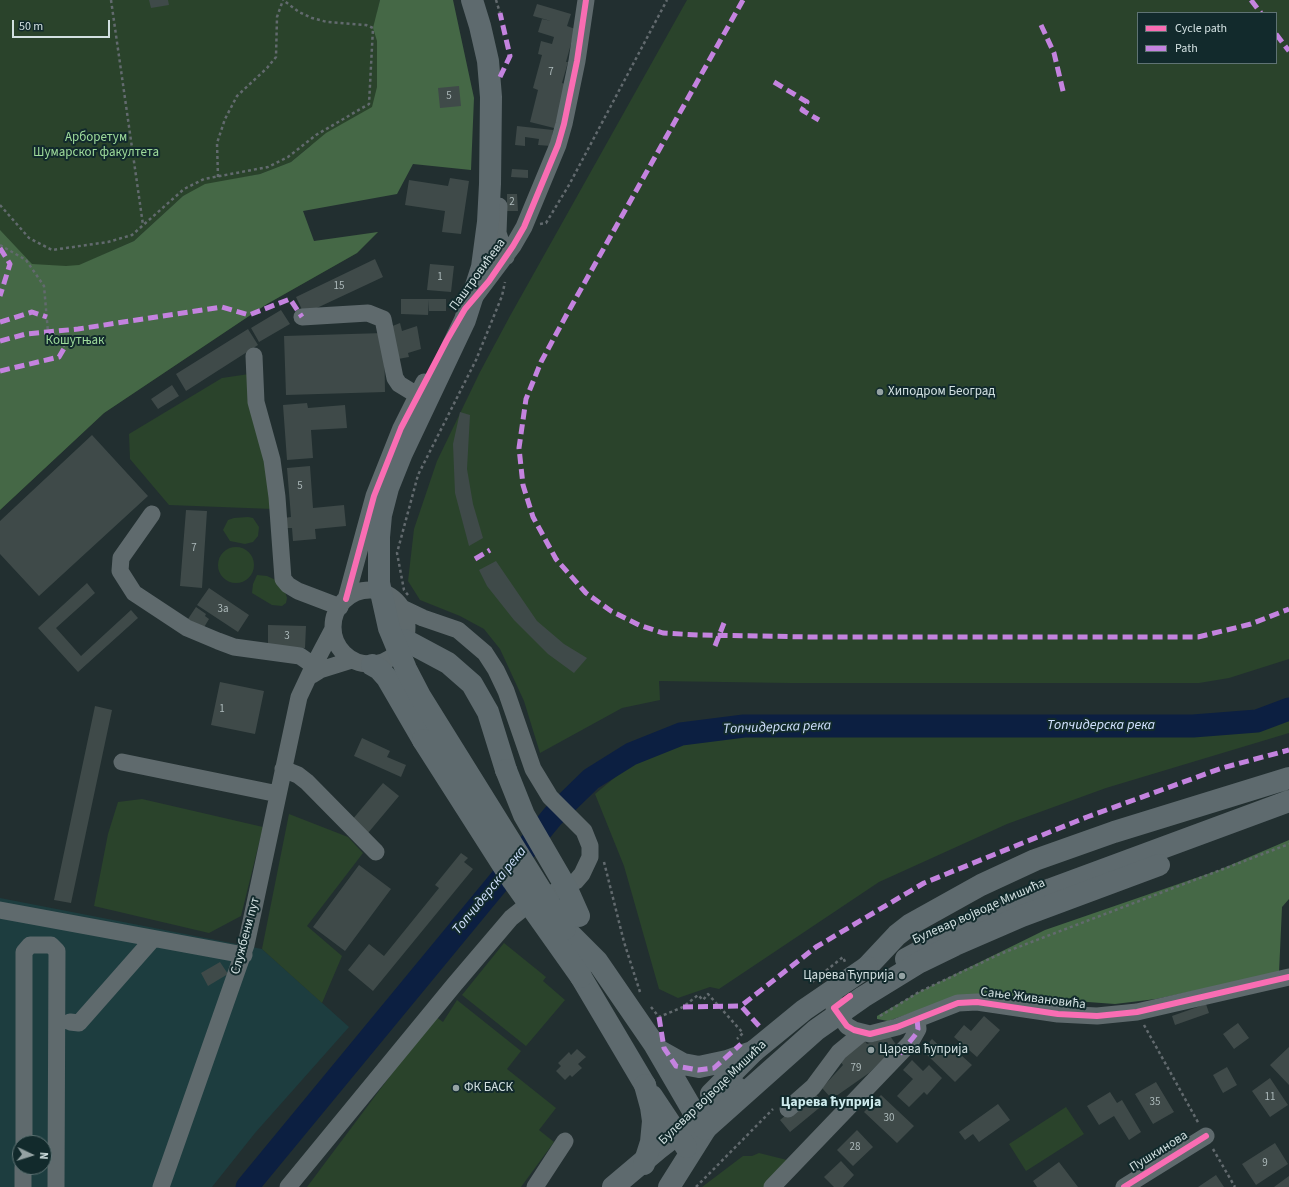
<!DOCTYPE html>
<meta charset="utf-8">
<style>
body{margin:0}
#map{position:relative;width:1289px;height:1187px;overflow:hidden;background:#222f30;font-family:"Source Sans 3",sans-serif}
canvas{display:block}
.legend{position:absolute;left:1137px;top:12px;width:140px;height:52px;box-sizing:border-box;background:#122a2c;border:1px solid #5f7374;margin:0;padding:5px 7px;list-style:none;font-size:12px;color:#d2e0e1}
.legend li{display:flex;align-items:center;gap:8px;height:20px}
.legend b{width:20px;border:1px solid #5f7374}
.north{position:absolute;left:12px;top:1135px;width:40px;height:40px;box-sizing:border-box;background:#122a2c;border:1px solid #5f7374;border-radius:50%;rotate:94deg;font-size:11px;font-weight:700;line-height:16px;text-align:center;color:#d2e0e1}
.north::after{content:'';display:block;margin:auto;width:14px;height:18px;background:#94a2a3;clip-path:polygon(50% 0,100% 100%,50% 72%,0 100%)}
.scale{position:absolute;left:12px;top:20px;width:98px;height:18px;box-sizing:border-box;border:2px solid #d2e0e1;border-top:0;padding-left:5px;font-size:12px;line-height:14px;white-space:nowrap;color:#d2e0e1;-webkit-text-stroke:3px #122a2c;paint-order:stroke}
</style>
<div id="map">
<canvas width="1289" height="1187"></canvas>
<ul class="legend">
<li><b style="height:5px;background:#f96db3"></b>Cycle path</li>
<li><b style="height:5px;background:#c483df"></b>Path</li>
</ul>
<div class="north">N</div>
<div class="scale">50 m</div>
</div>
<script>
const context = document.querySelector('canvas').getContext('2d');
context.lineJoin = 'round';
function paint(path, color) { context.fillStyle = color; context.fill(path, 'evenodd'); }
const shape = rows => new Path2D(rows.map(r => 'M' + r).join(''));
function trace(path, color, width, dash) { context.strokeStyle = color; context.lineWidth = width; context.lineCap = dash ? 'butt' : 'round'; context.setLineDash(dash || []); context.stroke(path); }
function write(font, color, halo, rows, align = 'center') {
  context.font = font + ' "Source Sans 3",sans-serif'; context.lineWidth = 4; context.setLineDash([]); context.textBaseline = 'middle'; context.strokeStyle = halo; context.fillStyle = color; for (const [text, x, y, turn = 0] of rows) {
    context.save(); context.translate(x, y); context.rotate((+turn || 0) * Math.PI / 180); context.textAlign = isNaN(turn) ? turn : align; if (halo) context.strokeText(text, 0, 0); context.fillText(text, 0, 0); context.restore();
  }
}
paint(shape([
 [0,898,262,949,349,1027,255,1133,212,1187,0,1187],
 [20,1143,44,1143,44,1167,20,1167]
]), '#1d3d3f');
paint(shape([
 [0,0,380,0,377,13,385,86,374,113,310,146,291,162,260,174,216,183,183,196,134,241,80,265,159,278,378,232,357,253,267,304,104,413,0,510],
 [687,0,1289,0,1289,659,1229,678,1199,683,790,683,659,681,660,700,622,708,540,753,524,701,500,649,484,629,460,616,420,600,408,581,414,529,437,461,480,372,510,316],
 [1138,13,1276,13,1276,63,1138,63],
 [249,374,268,470,273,509,169,505,130,459,129,434,222,378],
 [248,517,253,518,259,527,258,536,253,542,245,544,230,541,223,530,228,520,234,518],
 '218 565a18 18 0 1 1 36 0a18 18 0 1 1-36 0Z',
 [257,575,267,576,280,582,284,588,287,598,286,603,282,606,272,605,252,593,253,584],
 [1289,715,1289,733,1106,788,1007,824,879,882,719,989,710,987,678,998,659,989,624,866,595,794,655,744,792,732,994,734,1234,731,1257,726],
 [142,799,263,827,241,916,209,933,94,906,108,834,118,802],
 [289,814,348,837,363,853,307,926,342,956,322,1003,262,949],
 [504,943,546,977,540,985,543,981,565,1000,526,1046,462,995],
 [457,1000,521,1051,507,1069,556,1108,539,1130,554,1142,521,1187,307,1187,435,1016,443,1022],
 [1066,1107,1084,1134,1026,1171,1009,1144],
 [759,1153,791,1161,766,1187,702,1187,743,1156,752,1156]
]), '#2a432b');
paint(shape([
 [380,0,453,0,474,98,471,170,413,164,397,194,303,211,314,241,378,232,357,253,267,304,104,413,0,510,0,230,32,264,66,266,79,265,134,241,183,196,205,184,260,174,291,162,326,133,372,107,377,87,377,41,373,28],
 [1289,840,1289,899,1282,907,1279,973,1156,999,1115,1004,979,994,928,1007,888,1021,877,1019,877,1016,919,992,1045,930,1219,870]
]), '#456846');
trace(shape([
 [247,1187,553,816,591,779,631,754,681,734,744,726,1193,726,1257,721,1289,709]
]), '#0c1f41', 23);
paint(shape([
 [149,0,168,0,169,5,151,8],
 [537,4,571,14,567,26,575,29,566,62,568,62,562,83,565,84,558,129,530,122,538,90,533,88,542,55,538,54,541,41,552,44,554,37,538,32,542,19,551,21,533,16],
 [459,86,461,106,440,108,438,88],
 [517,126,553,130,551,146,538,145,539,139,525,137,525,146,515,145],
 [512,169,528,170,528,178,511,177],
 [450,178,469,181,461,234,442,232,445,211,405,205,409,180,448,186],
 [507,194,517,194,518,211,507,211],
 [375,259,383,277,304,314,296,297],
 [430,264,454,266,451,292,427,290],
 [401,299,446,299,446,311,429,311,429,300,428,315,401,314],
 [281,310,290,324,259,342,251,328],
 [400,323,402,331,417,326,421,349,408,353,409,357,398,359,390,327],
 [248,329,258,345,186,391,176,374],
 [384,333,385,392,286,395,284,336],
 [172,385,179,396,158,409,151,399],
 [307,403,308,408,345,405,347,428,311,430,313,458,287,460,283,405],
 [460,412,470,415,467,469,473,504,483,538,469,546,455,493,453,444],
 [92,435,148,496,39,596,0,554,0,521],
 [310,466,313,508,344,505,346,526,315,529,316,539,293,541,292,528,284,528,283,518,291,517,287,468],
 [186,510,207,511,202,588,180,586],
 [496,561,537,621,564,644,587,658,574,673,548,654,514,620,487,586,479,570],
 [87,583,95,593,56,628,81,656,131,610,138,618,78,672,38,628],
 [209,588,249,615,238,632,197,605],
 [196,607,206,614,205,616,209,619,203,629,188,619],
 [268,625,306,626,305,648,268,647],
 [220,682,264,691,255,734,211,725],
 [95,706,112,710,71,903,54,900],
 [362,738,390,751,387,757,406,765,401,777,354,756],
 [383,783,399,796,368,833,352,820],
 [461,853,468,858,464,862,473,869,373,991,348,970,369,944,384,956,439,888,435,885],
 [359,865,391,889,345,951,313,927],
 [220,962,228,974,208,986,201,973],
 [1206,1004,1209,1013,1175,1025,1172,1016],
 [984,1016,1000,1030,977,1057,954,1037,964,1025,971,1031],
 [1238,1023,1249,1038,1234,1049,1223,1034],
 [890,1036,897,1046,869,1073,832,1099,822,1088,843,1065,840,1061,864,1040,867,1044],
 [932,1039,946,1052,951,1046,972,1065,955,1082,922,1050],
 [1289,1047,1289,1085,1270,1065],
 [577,1049,586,1057,578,1064,582,1068,572,1077,570,1075,565,1080,556,1071,561,1066,558,1063,569,1052,571,1055],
 [912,1060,923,1071,929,1065,942,1078,927,1095,924,1092,909,1107,897,1096,913,1079,903,1070],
 [1227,1067,1237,1085,1223,1093,1213,1075],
 [1270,1078,1288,1105,1270,1117,1252,1091],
 [1156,1082,1174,1112,1153,1124,1135,1094],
 [814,1092,824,1104,790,1132,780,1120],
 [1110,1092,1117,1103,1122,1100,1141,1132,1129,1140,1114,1116,1099,1125,1087,1106],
 [881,1095,914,1126,897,1143,864,1112],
 [998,1104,1010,1120,979,1142,973,1134,965,1140,959,1132],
 [857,1130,873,1147,853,1166,837,1150],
 [1275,1143,1288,1164,1256,1185,1242,1164],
 [841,1161,854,1175,843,1187,834,1187,824,1177],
 [1059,1162,1078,1187,1037,1187,1033,1181],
 [1216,1175,1224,1187,1198,1187],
 [1289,1176,1289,1187,1274,1187]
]), '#3f4a49');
trace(shape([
 [111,0,143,225],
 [496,0,500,13],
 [218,177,217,143,225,119,237,96,267,68,276,57,277,17,283,0],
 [0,205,29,238,52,250,108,242,132,235,184,189,204,179,268,167,288,157,316,135,369,104,373,28,366,25,327,22,312,18,299,12,283,0],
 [540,224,546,223,569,185,667,0],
 [0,245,26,260,44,286,48,332],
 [408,595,404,590,397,553,418,475,476,360,502,296,505,282],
 [604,862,624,942,640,992],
 [812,982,843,957,845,962],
 [651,1007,659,1017,683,1007,698,995,703,1000,708,994,743,1033,737,1039],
 [880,1016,919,992,1000,954,1289,844],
 [1144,1025,1199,1124],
 [1213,1149,1235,1187],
 [696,1187,773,1109]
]), '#626a6e', 2.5, [3, 3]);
trace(shape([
 [499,206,498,233,506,257],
 [474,298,513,246,524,227,558,145,564,124,577,61,586,0],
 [302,317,368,313,383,319,395,378,399,384,417,395],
 [254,356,256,402,272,460,277,497,283,579,288,585,298,591,340,607],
 [152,514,121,558,120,571,134,593,187,628,218,641,234,647,300,656,320,670],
 '333 627a37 37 0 1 1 74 0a37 37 0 1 1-74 0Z',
 [346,599,374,496,401,428,424,382],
 [312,675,320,670,352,660],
 [122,762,278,794],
 [283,769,298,775,307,782,376,852],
 [0,910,244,955],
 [838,1005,834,1008,847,1026,854,1030,870,1034,897,1027,958,1003,977,1002,1058,1014,1097,1016,1137,1012,1289,977],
 [70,1022,79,1023,153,939],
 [788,1109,813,1087,839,1052,862,1033],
 [24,1143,24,952,30,945,51,945,57,951,56,1187],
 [23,1187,23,1167],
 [161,1187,246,945,299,697,314,665,333,629],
 [288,1187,454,985,511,918,526,906,576,881,582,874,590,857,590,846,584,831,550,797,533,769,506,691,496,670,485,653,458,630,423,618,402,608],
 [535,1187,565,1141],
 [772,1187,910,1043,918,1029,917,1019],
 [1124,1187,1206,1136]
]), '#5f6a6d', 17);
trace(shape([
 [405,640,448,663,472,684,488,712,506,770],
 [372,665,379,669,387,678,423,740],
 [565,929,597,961,654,1044,693,1111],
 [575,959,581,977,645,1085],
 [906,959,982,918,1051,889,1289,801],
 [867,967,897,935,911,924,981,885,1035,860,1114,832,1289,778],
 [658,1050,683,1064,699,1067,727,1061,749,1053],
 [711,1094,754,1051],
 [613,1187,658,1149,737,1088],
 [669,1187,715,1114]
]), '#5e6a6e', 22);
trace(shape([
 [472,0,480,26,488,61,491,97,490,184,488,222,482,267,465,320,402,453,388,488,381,515,379,537,379,583,389,628,406,669,420,696,565,929],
 [423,740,513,881,581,977],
 [506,770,524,815,567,889,579,916],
 [754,1051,804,1010,867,967],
 [652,1096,686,1147],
 [693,1111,705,1129,816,1030,863,997,920,962,955,945,1022,916,1159,865],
 [644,1164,651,1142,653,1121,651,1107,645,1085]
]), '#5e6a6e', 22);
trace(shape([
 [743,0,567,314,541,362,526,399,519,448,523,485,533,517,556,559,586,593,611,611,639,625,663,633,698,635,814,637,1198,637,1251,624,1289,609],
 [1251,0,1261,13],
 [1041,25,1054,53,1064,95],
 [1276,34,1289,51],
 [500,77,510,56,500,13],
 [774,82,807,102,802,110,819,120],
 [0,248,10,264,0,296],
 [0,322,32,312,47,317],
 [0,341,26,334,78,329,222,307,249,315,290,299,302,317],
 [0,371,59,357,66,345,48,332],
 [475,559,490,550],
 [715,646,724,623],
 [683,1007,741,1006],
 [659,1017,664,1048,676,1066,698,1070,714,1068,741,1044],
 [759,1026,741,1006,816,947,924,883,1087,817,1222,768,1289,750],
 [900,1054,916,1034,918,1029,917,1019]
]), '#c483df', 5, [10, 5]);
trace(shape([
 [346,599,374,496,401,428,447,340,465,309,489,281,513,246,524,227,558,145,564,124,577,61,586,0],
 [850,996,834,1008,847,1026,854,1030,870,1034,897,1027,958,1003,977,1002,1058,1014,1097,1016,1137,1012,1289,977],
 [1124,1187,1206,1136]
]), '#f96db3', 6);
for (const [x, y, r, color] of [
 [880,392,4,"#94a2a3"],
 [902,976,4,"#94a2a3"],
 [871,1050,4,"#94a2a3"],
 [456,1088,4,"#94a2a3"]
]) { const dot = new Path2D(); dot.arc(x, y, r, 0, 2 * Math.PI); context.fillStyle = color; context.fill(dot); trace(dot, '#122a2c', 1.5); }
write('11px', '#adbabb', null, [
 ["7",551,73],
 ["5",449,97],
 ["2",512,203],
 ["1",440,278],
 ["15",339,287],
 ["5",300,487],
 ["7",194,549],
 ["3a",223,610],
 ["3",287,637],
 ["1",222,710],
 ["79",856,1069],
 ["11",1270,1098],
 ["35",1155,1103],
 ["30",889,1119],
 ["28",855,1148],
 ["9",1265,1164]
]);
write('13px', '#9edb9b', '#122a2c', [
 ["Арборетум",96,138],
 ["Шумарског факултета",96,153],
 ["Кошутњак",75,341]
]);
write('13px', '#d2e0e1', '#122a2c', [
 ["Паштровићева",478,275,-54],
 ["Булевар војводе Мишића",979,912,-24],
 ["Службени пут",246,936,-75],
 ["Сање Живановића",1033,999,7],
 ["Булевар војводе Мишића",713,1093,-44],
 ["Пушкинова",1159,1152,-32]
]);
write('13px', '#d2e0e1', '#122a2c', [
 ["Хиподром Београд",888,392],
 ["Царева Ћуприја",894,976,"right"],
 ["Царева ћуприја",879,1050],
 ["ФК БАСК",464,1088]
], 'left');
write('italic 14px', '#d1e1fe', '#122a2c', [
 ["Топчидерска река",1101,726],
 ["Топчидерска река",777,728,-2],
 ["Топчидерска река",490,891,-51]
]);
write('bold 14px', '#cdeaec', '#122a2c', [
 ["Царева ћуприја",831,1103]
]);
</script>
